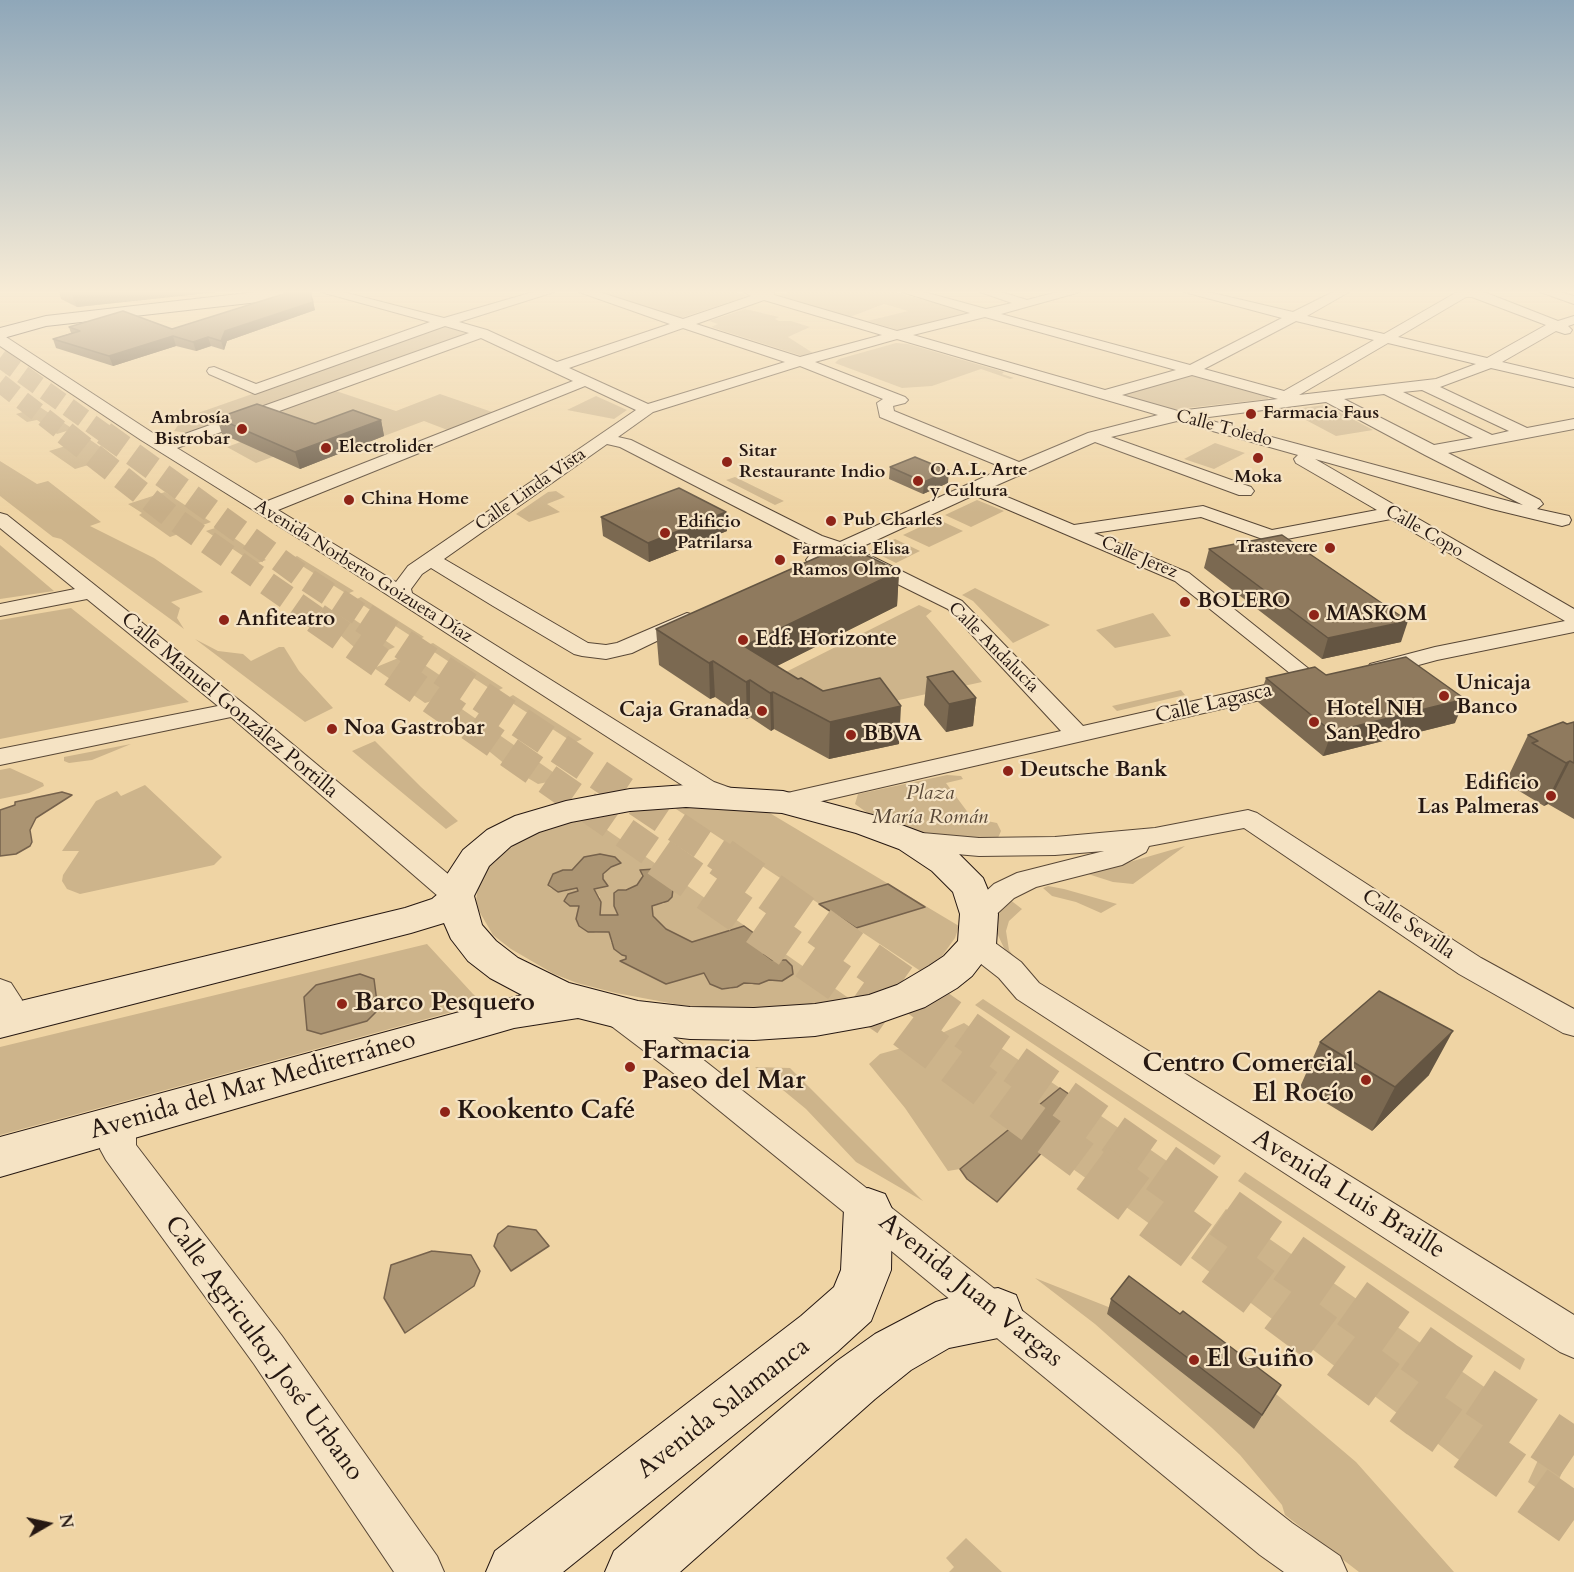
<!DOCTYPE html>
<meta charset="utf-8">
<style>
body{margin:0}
#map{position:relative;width:1574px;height:1572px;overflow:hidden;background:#efd4a4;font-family:Cardo,serif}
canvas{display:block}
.north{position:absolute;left:18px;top:1494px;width:60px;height:60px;-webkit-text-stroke:4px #f5e3c4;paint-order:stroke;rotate:81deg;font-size:16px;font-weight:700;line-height:24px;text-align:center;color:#261812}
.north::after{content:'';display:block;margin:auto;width:21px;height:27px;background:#261812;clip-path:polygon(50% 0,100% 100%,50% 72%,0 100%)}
</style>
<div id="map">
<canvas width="1574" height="1572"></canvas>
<div class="north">N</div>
</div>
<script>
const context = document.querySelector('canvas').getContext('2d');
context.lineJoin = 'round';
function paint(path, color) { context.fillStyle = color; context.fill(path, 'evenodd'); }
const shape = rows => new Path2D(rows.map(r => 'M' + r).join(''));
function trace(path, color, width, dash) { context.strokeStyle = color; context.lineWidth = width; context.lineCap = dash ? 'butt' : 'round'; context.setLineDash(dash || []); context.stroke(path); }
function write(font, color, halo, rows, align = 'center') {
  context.font = font + ' Cardo,serif'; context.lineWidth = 4.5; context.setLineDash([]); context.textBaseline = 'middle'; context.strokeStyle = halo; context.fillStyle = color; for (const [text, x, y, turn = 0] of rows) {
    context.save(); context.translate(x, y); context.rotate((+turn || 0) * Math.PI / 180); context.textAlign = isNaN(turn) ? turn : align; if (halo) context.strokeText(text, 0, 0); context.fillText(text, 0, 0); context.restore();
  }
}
paint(shape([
 [600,292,735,292,748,296,681,318],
 [789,292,895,292,972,313,901,331,867,321,908,311,884,304,850,317,778,296],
 [745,309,779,317,775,319,779,321,791,321,810,327,788,337,813,353,802,356,711,327,718,324,709,321],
 [446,326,468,334,187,433,174,431,181,421,198,413],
 [896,343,908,344,1004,372,1002,374,1014,378,1010,379,981,369,932,386,902,388,835,363,839,359],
 [1194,373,1267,393,1268,399,1169,410,1119,395],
 [333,390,396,411,440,394,495,413,450,431,424,421,384,436,357,426,256,463,227,447,281,427,257,418],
 [596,396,627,410,614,419,567,410],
 [1324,405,1349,417,1373,430,1336,436,1287,410],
 [40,407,73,429,57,434,37,420,27,422,16,414],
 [89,439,115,457,75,469,49,451],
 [1215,443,1245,453,1214,469,1184,459],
 [0,461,37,484,48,481,101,522,90,526,154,558,203,592,171,602,180,608,177,618,184,629,61,539,53,537,0,496],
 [735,477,784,501,775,505,726,480],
 [556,491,565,497,547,504,560,512,529,522,516,514,548,492],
 [165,492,211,522,170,537,139,515,142,513,128,504],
 [977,500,1004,511,971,527,945,515],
 [937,519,963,531,929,547,903,535],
 [218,527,266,560,255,564,206,531],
 [895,539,920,551,896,563,870,550],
 [0,545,54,591,0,599],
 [297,556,354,591,347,594,291,559],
 [975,588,1050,625,1013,643,973,601,962,595],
 [361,597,424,637,417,640,355,600],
 [919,605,932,611,926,616,982,682,825,716,762,684],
 [71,608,189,702,0,739,0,620],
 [337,608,355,620,395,647,368,659,333,629,315,617],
 [1153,613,1171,636,1115,648,1096,630],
 [195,639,218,651,243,654,251,661,279,647,284,647,299,671,333,708,305,722],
 [433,643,503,688,495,692,425,646],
 [408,654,459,688,443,696,563,779,538,784,506,765,474,739,432,701,425,703,374,668],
 [1181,690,1185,695,1117,711,1112,706],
 [513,695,582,739,574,743,506,699],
 [375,741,421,787,458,821,446,829,352,751],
 [131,744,92,760,69,763,64,761,64,757],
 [10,768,43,783,44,786,29,793,0,799,0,770],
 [947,775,961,776,963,779,946,783,972,818,997,823,1001,831,998,838,995,840,940,837,883,824,855,804,858,794],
 [145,785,222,857,214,865,80,894,67,889,62,881,63,875,79,851,62,851,96,801,117,791,121,796],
 [673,807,716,807,768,812,959,926,955,938,942,956,922,972],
 [587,816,850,999,806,1007,720,1009,680,1005,616,993,577,983,554,974,511,949,493,935,479,911,476,901,478,886,488,866,518,842,541,831],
 [600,854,621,863,611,867,603,875,603,879,607,886,594,889,600,897,600,916,618,916,614,906,614,893,637,885,641,881,642,872,666,883,672,897,663,904,651,905,653,916,666,929,690,941,611,943,609,932,595,933,577,912,580,906,570,906,565,898,568,894,580,891,578,887,563,892,550,888,548,885,569,870,572,870,584,857],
 [743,926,776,949,763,954,772,960,789,963,792,966,793,970,782,981,769,979,752,985,743,983,730,989,710,984,704,973,666,984,692,942],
 [1185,846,1133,884,1113,882,1088,874],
 [1048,886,1064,889,1117,904,1101,913,1076,902,1052,896,1043,888],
 [1009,899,1022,909,1009,921,1006,931,1009,950,1019,963,1004,948,996,931,998,915],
 [427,944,473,994,485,1003,0,1135,0,1047],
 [983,999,1221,1156,1214,1165,975,1005],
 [964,1023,1060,1088,960,1169,948,1171,905,1108,869,1064,880,1054,920,1043],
 [755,1067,790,1068,923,1201,856,1162,806,1109],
 [1085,1105,1199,1183,1161,1232,1045,1149],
 [1245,1172,1525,1359,1520,1370,1238,1181],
 [1226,1209,1512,1406,1478,1474,1191,1258],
 [1035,1278,1111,1308,1107,1314,1254,1429,1276,1394,1356,1462,1454,1572,1359,1572,1285,1515,1282,1505,1240,1455,1212,1428,1095,1324],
 [1551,1432,1573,1447,1551,1498,1528,1482],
 [966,1538,1002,1572,949,1572,954,1567,946,1558]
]), '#cdb48b');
const water = shape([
 [62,792,72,795,36,818,30,830,32,842,30,846,16,854,0,856,0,810,15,805,15,802,62,792],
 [600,854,615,857,621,863,611,867,603,874,603,879,608,886,594,889,601,902,600,915,618,915,614,906,614,893,618,890,626,890,637,885,643,876,640,870,655,869,661,874,661,881,670,885,673,889,672,897,668,901,652,906,653,916,666,929,692,942,744,926,777,950,764,954,772,960,786,960,792,966,793,974,782,981,769,980,759,984,744,983,737,987,722,989,710,984,704,973,666,984,620,961,626,959,626,956,622,955,614,949,609,932,588,932,579,926,576,919,579,906,570,906,564,901,568,894,578,891,577,888,558,892,548,885,553,874,563,870,572,870,584,857,600,854],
 [888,884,925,907,856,928,819,904,888,884],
 [360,974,374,979,378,1010,367,1021,321,1034,307,1030,304,997,316,985,360,974],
 [1060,1088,1085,1105,997,1202,967,1179,960,1169,1060,1088],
 [508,1226,536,1230,549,1246,511,1271,494,1246,498,1234,508,1226],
 [432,1251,471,1255,480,1271,474,1286,405,1333,384,1298,391,1265,432,1251]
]);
paint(water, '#ab9472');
trace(water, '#76624c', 1.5);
trace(shape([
 [0,358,107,435],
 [0,383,67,435]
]), '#c7ae87', 19, [19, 9]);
trace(shape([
 [65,433,173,518,318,619],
 [104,433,303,577,367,619]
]), '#c7ae87', 24, [24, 12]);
trace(shape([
 [316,618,661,858],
 [364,618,723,858]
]), '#c7ae87', 31, [31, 16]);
trace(shape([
 [659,857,899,1024,1094,1169],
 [721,857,1163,1169]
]), '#c7ae87', 40, [40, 20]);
trace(shape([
 [1092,1168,1422,1413,1574,1520],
 [1161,1168,1441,1366,1574,1455]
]), '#c7ae87', 52, [52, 26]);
const street = shape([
 [321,292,343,292,444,318,533,292,554,292,459,322,487,330,557,362,670,324,579,292,599,292,683,319,751,296,744,292,774,292,774,295,897,331,970,313,902,292,924,292,986,309,1012,303,980,292,1001,292,1027,300,1057,292,1080,292,1001,314,1190,365,1282,318,1184,292,1208,292,1293,312,1333,292,1349,292,1307,316,1384,334,1457,292,1484,292,1558,321,1574,316,1574,324,1568,326,1572,330,1570,333,1565,334,1556,331,1502,362,1574,379,1574,387,1491,368,1440,387,1527,428,1574,419,1574,429,1448,453,1540,500,1543,504,1537,509,1569,516,1571,520,1569,524,1562,526,1492,509,1315,459,1574,609,1574,632,1437,660,1378,676,1370,674,1367,669,1370,664,1435,647,1565,621,1391,519,1271,542,1201,517,1094,533,1189,573,1324,681,1321,686,1313,688,1306,686,1303,690,1295,692,783,810,774,808,770,802,774,796,1061,731,948,609,841,556,823,564,809,564,806,560,809,556,824,549,808,544,620,447,607,444,444,559,588,643,606,645,617,643,687,613,694,615,698,619,694,623,632,653,606,659,582,656,574,654,493,606,431,568,422,574,411,589,412,593,714,782,739,791,743,797,739,803,730,805,721,803,696,794,651,765,338,563,141,440,0,346,0,336,6,337,165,441,469,333,445,326,255,394,209,374,207,371,209,368,214,367,256,384,430,322,321,292],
 [1466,297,1472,297,1546,325,1487,358,1398,337,1466,297],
 [764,300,882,335,800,357,696,324,764,300],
 [985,317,1176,370,1105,390,913,335,985,317],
 [1296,321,1374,340,1284,391,1204,369,1296,321],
 [683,328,785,362,648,404,569,368,683,328],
 [481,338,573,381,265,502,177,448,481,338],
 [897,339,1158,415,1088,433,1019,462,894,411,893,406,905,403,908,400,905,397,815,362,897,339],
 [1388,343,1476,364,1436,379,1299,395,1388,343],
 [800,366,883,399,877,403,880,417,1004,468,840,542,822,536,631,440,618,437,653,412,800,366],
 [1192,375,1278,399,1178,411,1122,395,1192,375],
 [585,386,636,410,408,566,396,582,278,510,585,386],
 [1422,390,1509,431,1492,435,1403,392,1422,390],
 [1384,394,1473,438,1434,445,1344,399,1384,394],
 [1326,402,1425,455,1523,505,1201,418,1326,402],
 [1177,421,1298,455,1294,459,1296,463,1377,510,1272,530,1203,506,1074,525,988,489,1095,442,1239,495,1251,495,1254,491,1251,487,1111,437,1177,421],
 [974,495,1175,581,1296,678,1083,726,962,601,857,549,974,495],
 [1540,292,1561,292,1574,296,1574,304,1540,292],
 [0,513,7,515,254,712,466,889,470,896,466,903,456,906,446,903,231,717,0,765,0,749,218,706,87,599,0,616,0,604,75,589,0,528,0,513],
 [1248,810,1257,813,1481,958,1574,1009,1574,1036,1563,1033,1459,974,1244,828,1149,846,1146,852,1122,865,1036,887,1014,898,989,921,979,924,969,921,965,914,969,907,994,884,1017,873,1104,851,1055,855,979,856,911,850,901,847,898,841,901,835,911,832,979,838,1055,837,1155,828,1248,810],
 [977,934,987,937,1021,962,1039,983,1574,1315,1574,1358,1560,1352,1017,999,999,978,967,953,962,945,967,937,977,934],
 [0,979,11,983,22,1000,19,1021,14,1030,3,1033,0,1032,0,979],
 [617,1001,628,1004,696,1054,1292,1523,1340,1556,1347,1572,1284,1572,1260,1555,855,1221,672,1072,606,1022,601,1013,606,1004,617,1001],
 [119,1108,131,1113,136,1123,136,1145,282,1336,437,1556,444,1572,394,1572,254,1364,106,1160,100,1149,102,1123,107,1113,119,1108]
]);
const secondary = shape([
 [256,292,311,292,303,297,46,326,0,339,0,328,46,316,256,292],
 [686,785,783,791,880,817,923,833,958,853,983,878,998,914,996,945,972,976,957,988,925,1007,871,1026,815,1036,754,1040,690,1039,638,1033,578,1018,514,1028,0,1177,0,1137,522,995,490,978,468,961,451,939,444,923,411,933,0,1038,0,1006,405,908,432,899,439,893,446,876,463,850,487,830,515,816,566,801,630,789,686,785],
 [686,807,782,813,856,833,899,849,932,871,953,892,960,914,958,941,944,956,929,966,897,985,869,995,815,1004,754,1008,690,1007,638,1001,569,983,518,958,496,941,482,925,474,896,489,866,511,846,539,832,571,822,630,811,686,807],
 [868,1188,885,1194,892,1209,891,1270,871,1321,837,1352,563,1572,486,1572,495,1551,801,1316,834,1287,841,1270,844,1209,851,1194,868,1188],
 [998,1288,1016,1295,1023,1313,1016,1331,998,1338,949,1348,911,1370,875,1399,680,1572,605,1572,614,1551,837,1361,875,1334,936,1302,965,1293,998,1288]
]);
trace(street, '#584736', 2);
trace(secondary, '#261812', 2);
paint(street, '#f5e3c4');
paint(secondary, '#f5e3c4');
paint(shape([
 [59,292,217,292,77,307,61,299],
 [313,302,315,310,227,341,224,350,211,346,196,351,176,346,113,366,56,348,53,339,71,333,69,327,172,329],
 [217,418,315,424,381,420,384,436,300,469,222,434],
 [890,467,948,483,923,494,889,479],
 [601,517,727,531,649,562,603,536],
 [1209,549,1401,642,1322,659,1204,568],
 [899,571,897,606,777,666,899,744,829,759,774,729,771,731,750,717,747,719,715,697,710,699,659,665,656,629],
 [1326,675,1455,723,1323,756,1258,702,1266,678],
 [927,677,976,698,973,726,946,732,924,705],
 [1574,722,1574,819,1548,804,1544,806,1511,786,1513,781,1508,777,1528,735,1567,724],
 [1320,1042,1429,1075,1372,1131,1300,1087],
 [1111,1299,1180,1314,1281,1385,1254,1429,1107,1314]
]), '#7b6951');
paint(shape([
 [71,292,217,292,77,307],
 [313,302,315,310,227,341,224,350,221,341,225,331],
 [173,336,176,346,113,366,109,356],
 [208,337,211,346,196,351,193,342],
 [381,420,384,436,300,469,295,452],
 [949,471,948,483,923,494,924,482],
 [726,512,727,531,649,562,648,543],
 [899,571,897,606,745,682,744,646],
 [1408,621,1401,642,1322,659,1328,638],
 [713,661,715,697,710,699,709,663],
 [750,680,750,717,747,719,746,682],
 [773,692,774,729,771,731,770,693],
 [976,698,973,726,946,732,949,704],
 [1465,699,1455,723,1323,756,1332,732],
 [901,706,899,744,829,759,830,722],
 [1570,761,1548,804,1544,806,1566,763],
 [1453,1031,1429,1075,1372,1131,1395,1087]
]), '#645542');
const building = shape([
 [290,292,310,292,313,302,225,331,221,341,208,337,193,342,173,336,109,356,53,339,80,331,69,327,123,311,172,329,290,292],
 [257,404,315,424,353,410,381,420,295,452,217,418,257,404],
 [915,457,949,471,924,482,890,467,915,457],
 [679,488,726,512,648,543,601,517,679,488],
 [1282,535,1408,621,1328,638,1209,549,1282,535],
 [845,545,899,571,744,646,798,679,801,678,823,691,880,678,901,706,830,722,773,692,770,693,750,680,746,682,713,661,709,663,656,629,845,545],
 [1406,657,1465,699,1332,732,1266,678,1315,667,1326,675,1406,657],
 [953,671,976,698,949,704,927,677,953,671],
 [1563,722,1567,724,1574,722,1574,763,1570,761,1566,763,1532,743,1538,741,1528,735,1563,722],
 [1379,991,1453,1031,1395,1087,1320,1042,1379,991],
 [1129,1276,1180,1314,1183,1311,1281,1385,1262,1415,1111,1299,1129,1276]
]);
paint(building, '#8f7a5e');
trace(building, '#645542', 1.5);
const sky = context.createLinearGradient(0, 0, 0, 512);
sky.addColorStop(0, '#8fa7b9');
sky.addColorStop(0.57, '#f8ecd6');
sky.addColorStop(1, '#f8ecd600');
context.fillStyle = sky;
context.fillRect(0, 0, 1574, 512);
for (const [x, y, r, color] of [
 [1251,414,6,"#8f2418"],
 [242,429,6,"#8f2418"],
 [326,448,6,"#8f2418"],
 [1258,458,6,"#8f2418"],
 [727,462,6,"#8f2418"],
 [918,481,6,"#8f2418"],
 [349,500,6,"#8f2418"],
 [831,521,6,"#8f2418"],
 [665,533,6,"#8f2418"],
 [1330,548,6,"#8f2418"],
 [780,560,6,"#8f2418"],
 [1185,602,6,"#8f2418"],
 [1314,615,6,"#8f2418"],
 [224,620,6,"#8f2418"],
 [743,640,6,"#8f2418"],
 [1444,696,6,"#8f2418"],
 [762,711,6,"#8f2418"],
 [1314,722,6,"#8f2418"],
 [332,729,6,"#8f2418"],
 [851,735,6,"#8f2418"],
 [1008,771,6,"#8f2418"],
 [1551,796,6,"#8f2418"],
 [342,1004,6,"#8f2418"],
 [630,1067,6,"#8f2418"],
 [1366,1080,6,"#8f2418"],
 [445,1112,6,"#8f2418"],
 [1194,1360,6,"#8f2418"]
]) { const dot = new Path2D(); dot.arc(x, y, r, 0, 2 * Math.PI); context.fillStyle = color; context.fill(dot); trace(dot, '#f5e3c4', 2); }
write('bold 18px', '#261812', '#f5e3c4', [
 ["Farmacia Faus",1263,414],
 ["Ambrosía",230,419,"right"],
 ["Bistrobar",230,440,"right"],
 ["Electrolider",338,448],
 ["Sitar",739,452],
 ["Restaurante Indio",739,473],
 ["O.A.L. Arte",930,471],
 ["y Cultura",930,492],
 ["Moka",1258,478,"center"],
 ["China Home",361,500],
 ["Pub Charles",843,521],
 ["Edificio",677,523],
 ["Patrilarsa",677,544],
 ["Trastevere",1318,548,"right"],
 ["Farmacia Elisa",792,550],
 ["Ramos Olmo",792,571]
], 'left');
write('18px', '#261812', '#f5e3c4', [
 ["Calle Toledo",1224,429,15],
 ["Calle Linda Vista",531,490,-35],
 ["Calle Copo",1424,532,30],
 ["Calle Jerez",1139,558,23],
 ["Avenida Norberto Goizueta Díaz",363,572,32],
 ["Calle Andalucía",993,648,45]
]);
write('bold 21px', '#261812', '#f5e3c4', [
 ["BOLERO",1197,602],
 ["MASKOM",1326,615],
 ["Anfiteatro",236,620],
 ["Edf. Horizonte",755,640],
 ["Unicaja",1456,684],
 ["Banco",1456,708],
 ["Hotel NH",1326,710],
 ["San Pedro",1326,734],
 ["Caja Granada",750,711,"right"],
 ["Noa Gastrobar",344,729],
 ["BBVA",863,735],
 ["Deutsche Bank",1020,771],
 ["Edificio",1539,784,"right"],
 ["Las Palmeras",1539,808,"right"]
], 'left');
write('21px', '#261812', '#f5e3c4', [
 ["Calle Lagasca",1214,704,-13],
 ["Calle Manuel González Portilla",229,706,40],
 ["Calle Sevilla",1408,925,34]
]);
write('italic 21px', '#584736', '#f5e3c4', [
 ["Plaza",930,794],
 ["María Román",930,818]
]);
write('bold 26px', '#261812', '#f5e3c4', [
 ["Barco Pesquero",354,1004],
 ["Farmacia",642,1052],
 ["Paseo del Mar",642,1082],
 ["Centro Comercial",1354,1065,"right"],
 ["El Rocío",1354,1095,"right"],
 ["Kookento Café",457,1112],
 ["El Guiño",1206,1360]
], 'left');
write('26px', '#261812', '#f5e3c4', [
 ["Avenida del Mar Mediterráneo",253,1086,-16],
 ["Avenida Luis Braille",1348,1195,32],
 ["Avenida Juan Vargas",970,1291,39],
 ["Calle Agricultor José Urbano",263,1349,54],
 ["Avenida Salamanca",724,1409,-38]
]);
</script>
